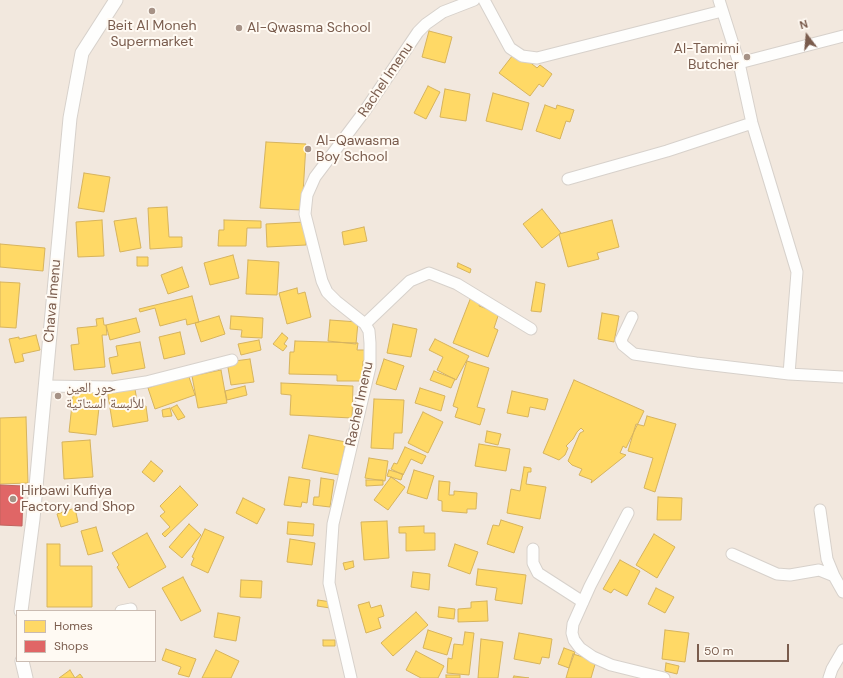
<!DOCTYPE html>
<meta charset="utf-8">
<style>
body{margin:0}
#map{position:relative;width:843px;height:678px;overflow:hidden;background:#f9f5f0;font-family:"DM Sans",sans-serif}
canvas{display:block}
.legend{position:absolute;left:16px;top:610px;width:140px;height:52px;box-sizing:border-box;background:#fffaf3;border:1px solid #cabbb1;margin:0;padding:5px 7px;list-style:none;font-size:12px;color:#7a5c4d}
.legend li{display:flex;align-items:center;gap:8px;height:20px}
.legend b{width:20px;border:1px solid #cabbb1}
.north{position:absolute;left:787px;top:16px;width:40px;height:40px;-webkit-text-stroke:3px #fffaf3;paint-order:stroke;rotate:344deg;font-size:11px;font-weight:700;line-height:16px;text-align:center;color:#7a5c4d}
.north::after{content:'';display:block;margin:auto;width:14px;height:18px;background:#7a5c4d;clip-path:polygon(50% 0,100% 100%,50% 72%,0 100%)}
.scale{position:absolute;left:697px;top:644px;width:92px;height:18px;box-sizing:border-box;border:2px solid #7a5c4d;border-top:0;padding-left:5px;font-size:12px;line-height:14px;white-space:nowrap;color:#7a5c4d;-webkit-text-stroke:3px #fffaf3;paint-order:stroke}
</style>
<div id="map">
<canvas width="843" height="678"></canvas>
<ul class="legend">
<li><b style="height:11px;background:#ffd966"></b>Homes</li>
<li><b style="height:11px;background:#e06666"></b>Shops</li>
</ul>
<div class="north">N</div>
<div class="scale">50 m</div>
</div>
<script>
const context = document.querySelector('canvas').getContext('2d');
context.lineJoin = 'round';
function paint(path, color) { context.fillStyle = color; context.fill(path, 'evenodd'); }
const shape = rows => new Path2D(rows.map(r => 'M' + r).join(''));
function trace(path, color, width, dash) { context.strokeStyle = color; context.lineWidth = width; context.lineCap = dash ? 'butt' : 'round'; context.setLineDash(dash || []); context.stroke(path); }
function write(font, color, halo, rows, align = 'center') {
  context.font = font + ' "DM Sans","Noto Naskh Arabic",sans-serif'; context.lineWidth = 4; context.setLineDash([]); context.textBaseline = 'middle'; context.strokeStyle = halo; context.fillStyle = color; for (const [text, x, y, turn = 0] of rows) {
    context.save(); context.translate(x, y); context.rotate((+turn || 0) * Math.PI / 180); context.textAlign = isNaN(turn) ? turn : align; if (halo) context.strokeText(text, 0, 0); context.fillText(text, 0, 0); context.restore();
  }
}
paint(shape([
 [0,0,843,0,843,678,0,678],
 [17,611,155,611,155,661,17,661]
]), '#f2e8de');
const homes = shape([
 [429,31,452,37,445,63,422,57,429,31],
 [516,51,537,68,540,65,552,74,543,87,539,84,530,96,499,73,516,51],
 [428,86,440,92,426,119,414,113,428,86],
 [445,89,470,94,466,121,440,117,445,89],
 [493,93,529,103,522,130,486,121,493,93],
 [545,105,556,109,557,105,574,110,570,122,566,121,560,139,536,131,545,105],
 [266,142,306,144,302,210,260,208,266,142],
 [84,173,110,177,104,212,78,208,84,173],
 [167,207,169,237,182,237,182,247,150,249,148,208,167,207],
 [542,209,561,233,542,248,523,224,542,209],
 [136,218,141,248,120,252,114,221,136,218],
 [102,220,104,256,78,257,76,222,102,220],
 [224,220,261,221,261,228,247,228,246,246,218,246,219,230,224,230,224,220],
 [612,220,619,247,597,253,599,259,568,267,559,234,612,220],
 [305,222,306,245,267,247,266,224,305,222],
 [364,227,367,241,344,245,342,232,364,227],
 [0,244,45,248,43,271,0,267,0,244],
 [233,255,239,278,210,285,204,263,233,255],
 [137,257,148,257,148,266,137,266,137,257],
 [248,260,279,262,277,295,246,294,248,260],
 [458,263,471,269,470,273,457,267,458,263],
 [182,267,189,287,168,294,161,275,182,267],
 [0,282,20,283,16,328,0,327,0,282],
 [536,282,545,284,541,312,531,311,536,282],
 [297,288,298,294,305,292,311,317,287,324,279,293,297,288],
 [192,296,199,322,187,325,186,319,160,326,155,308,140,312,139,309,192,296],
 [471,297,481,300,479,306,499,313,494,328,498,330,488,357,453,343,471,297],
 [602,313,619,316,614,342,598,339,602,313],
 [219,316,225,334,201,342,195,323,219,316],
 [231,316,263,318,262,338,241,337,242,330,230,329,231,316],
 [103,318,104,325,106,325,107,335,102,335,105,367,74,370,71,345,79,344,77,328,97,326,96,319,103,318],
 [136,318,140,332,110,340,106,325,136,318],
 [330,320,358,322,356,344,328,341,330,320],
 [393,324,417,329,411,357,387,353,393,324],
 [180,332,185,354,164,359,159,337,180,332],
 [282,333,288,338,284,344,287,346,283,351,273,344,282,333],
 [36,335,40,350,22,354,24,361,15,363,9,339,19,337,19,339,36,335],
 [435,339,469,356,456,380,437,370,443,357,429,350,435,339],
 [259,340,261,350,241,355,238,344,259,340],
 [295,341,358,343,357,350,367,350,367,361,363,361,362,381,337,381,337,375,289,374,290,352,294,352,295,341],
 [140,342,145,368,112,374,109,358,118,356,116,346,140,342],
 [250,359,254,382,231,385,227,362,250,359],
 [384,359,404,366,396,390,376,384,384,359],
 [467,361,489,368,477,407,485,409,480,425,455,417,458,408,453,406,467,361],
 [221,370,227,403,198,408,192,376,221,370],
 [434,371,455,379,451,388,430,380,434,371],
 [188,374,195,395,155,409,148,388,188,374],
 [574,380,644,411,626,448,623,446,620,453,626,455,591,483,592,480,579,475,582,469,572,465,568,461,580,433,584,431,581,428,577,432,573,439,566,446,568,448,565,455,559,460,543,453,574,380],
 [134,383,138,407,146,406,148,421,113,427,107,389,134,383],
 [281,383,353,386,352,418,290,415,291,395,281,394,281,383],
 [74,386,101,389,96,435,69,432,74,386],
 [245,386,247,395,227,400,225,391,245,386],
 [420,388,445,396,441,411,415,403,420,388],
 [512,391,548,399,545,410,530,407,528,417,507,413,512,391],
 [374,399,404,400,402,433,394,433,393,449,371,448,374,399],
 [177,405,185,417,178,420,171,408,177,405],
 [170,408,172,416,163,417,162,410,170,408],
 [423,412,443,422,428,453,408,443,423,412],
 [647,416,676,424,655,492,644,488,653,458,628,451,636,424,644,426,647,416],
 [26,417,28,483,0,484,0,418,26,417],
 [487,431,501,434,498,445,485,442,487,431],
 [309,435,346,442,339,475,302,468,309,435],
 [90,440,93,477,64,479,62,442,90,440],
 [479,444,510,449,506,471,475,466,479,444],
 [405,447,426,456,422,464,411,459,403,475,391,469,394,463,397,464,405,447],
 [369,458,388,461,385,481,365,478,369,458],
 [151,461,163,471,154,482,142,472,151,461],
 [524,467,531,468,531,472,528,472,526,484,546,487,540,519,507,513,511,489,520,491,524,467],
 [389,470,403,474,401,480,387,476,389,470],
 [414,470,434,476,427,499,407,493,414,470],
 [289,477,310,480,307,503,302,502,301,507,284,505,289,477],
 [391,477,405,487,388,510,374,500,391,477],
 [321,478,334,480,330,507,313,505,314,497,319,497,321,478],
 [366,480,383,480,383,485,366,486,366,480],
 [439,481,450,482,449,495,454,495,454,491,477,493,476,509,467,509,467,513,442,511,442,501,438,500,439,481],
 [180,486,198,505,165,537,162,534,170,527,160,516,165,512,160,506,180,486],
 [658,497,682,498,681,520,657,520,658,497],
 [243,498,265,509,257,524,236,513,243,498],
 [75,508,78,522,61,527,57,514,75,508],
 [501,520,523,527,514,553,487,544,493,525,499,526,501,520],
 [387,521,389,558,364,560,361,522,387,521],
 [288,522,314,524,313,536,287,534,288,522],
 [189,524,201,535,182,558,169,547,189,524],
 [424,526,424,533,435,533,435,550,406,551,406,533,399,533,399,527,424,526],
 [96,527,103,551,88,555,81,531,96,527],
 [205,529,224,537,208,573,191,565,194,558,192,557,205,529],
 [147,533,166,567,129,588,117,567,119,565,112,553,147,533],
 [654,534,675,547,657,578,636,565,654,534],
 [290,539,315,543,312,565,287,562,290,539],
 [47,544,60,544,60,566,92,566,92,607,47,607,47,544],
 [455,544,478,552,470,574,448,566,455,544],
 [620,560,640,571,627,596,614,589,611,593,603,589,620,560],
 [353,561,354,567,345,570,343,563,353,561],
 [478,569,526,575,522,604,495,600,497,588,476,585,478,569],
 [413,572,430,574,429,590,411,587,413,572],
 [183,577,201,611,181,621,162,588,183,577],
 [241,580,262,581,261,598,240,597,241,580],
 [656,588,674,597,665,613,648,604,656,588],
 [318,600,331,602,330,608,317,606,318,600],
 [487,601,488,621,458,622,458,609,471,608,471,602,487,601],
 [369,602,371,608,381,605,384,616,378,618,381,628,366,633,358,605,369,602],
 [439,607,455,609,454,619,438,617,439,607],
 [416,612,428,625,393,656,381,643,416,612],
 [218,613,240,617,236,641,214,637,218,613],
 [428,630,452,638,447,655,423,648,428,630],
 [665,630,689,633,685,662,662,659,665,630],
 [465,632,474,633,469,675,447,673,448,658,452,659,454,644,463,645,465,632],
 [519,633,552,639,549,658,542,657,540,664,514,659,519,633],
 [481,639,503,642,498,678,478,678,481,639],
 [323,640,335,640,335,646,323,646,323,640],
 [564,648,575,652,569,668,558,664,564,648],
 [166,649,196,659,189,677,178,674,181,667,162,660,166,649],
 [216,650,239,661,231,678,202,678,216,650],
 [416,651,444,666,438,678,421,678,406,670,416,651],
 [573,654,596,661,591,678,566,678,573,654],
 [666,663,679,666,677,674,665,671,666,663],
 [70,670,75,678,80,674,83,678,59,678,70,670],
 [446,675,460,675,460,678,446,678,446,675],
 [514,676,529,678,513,678,514,676]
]);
paint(homes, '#ffd966');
trace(homes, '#d7b45e', 1);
const shops = shape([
 [0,485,23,486,22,526,0,525,0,485]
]);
paint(shops, '#e06666');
trace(shops, '#c1635e', 1);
const minor = shape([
 [484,0,510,48,522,56,537,58,722,11],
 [719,0,739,63,752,123,797,272,789,374],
 [739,63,843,36],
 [568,179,667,151,752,123],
 [632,317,621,340,623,345,634,354,696,363,789,374,843,377],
 [365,324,410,281,429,273,457,284,531,329],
 [45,386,113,387,146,382,232,360],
 [820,510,827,559,834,576],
 [628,513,590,586,573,624,572,633,574,640,580,648,593,657,611,665,664,678],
 [533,549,533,563,538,573,583,602],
 [732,554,777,574,790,575,819,570,834,576,843,592],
 [121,611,131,609],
 [351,678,329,583,333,524,370,367,370,343,369,331,365,324,336,301,327,292,322,281,305,214,307,195,315,177,364,112,418,32,426,24,443,12,474,0],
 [829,678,832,669,843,650]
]);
const tertiary = shape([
 [21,611,33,519,70,118,82,53,116,0],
 [22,661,26,678]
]);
trace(minor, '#d7d1cb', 13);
trace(tertiary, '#d7d1cb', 15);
trace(minor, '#fefefd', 11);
trace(tertiary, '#fefefd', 13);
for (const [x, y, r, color] of [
 [152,11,4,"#a69286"],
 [239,28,4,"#a69286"],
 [747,57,4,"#a69286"],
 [308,149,4,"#a69286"],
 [58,396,4,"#a69286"],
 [13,499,4,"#a69286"]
]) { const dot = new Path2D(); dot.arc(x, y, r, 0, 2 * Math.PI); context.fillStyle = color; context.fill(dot); trace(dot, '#fffaf3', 1.5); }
write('14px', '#7a5c4d', '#fffaf3', [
 ["Beit Al Moneh",152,26,"center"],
 ["Supermarket",152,42,"center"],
 ["Al-Qwasma School",247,28],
 ["Al-Tamimi",739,49,"right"],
 ["Butcher",739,65,"right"],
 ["Al-Qawasma",316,141],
 ["Boy School",316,157],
 ["حور العين",66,388],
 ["للألبسة الستاتية",66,404],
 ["Hirbawi Kufiya",21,491],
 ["Factory and Shop",21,507]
], 'left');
write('14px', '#7a5c4d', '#fffaf3', [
 ["Rachel Imenu",386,80,-56],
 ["Chava Imenu",53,301,-85],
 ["Rachel Imenu",360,404,-78]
]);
</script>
